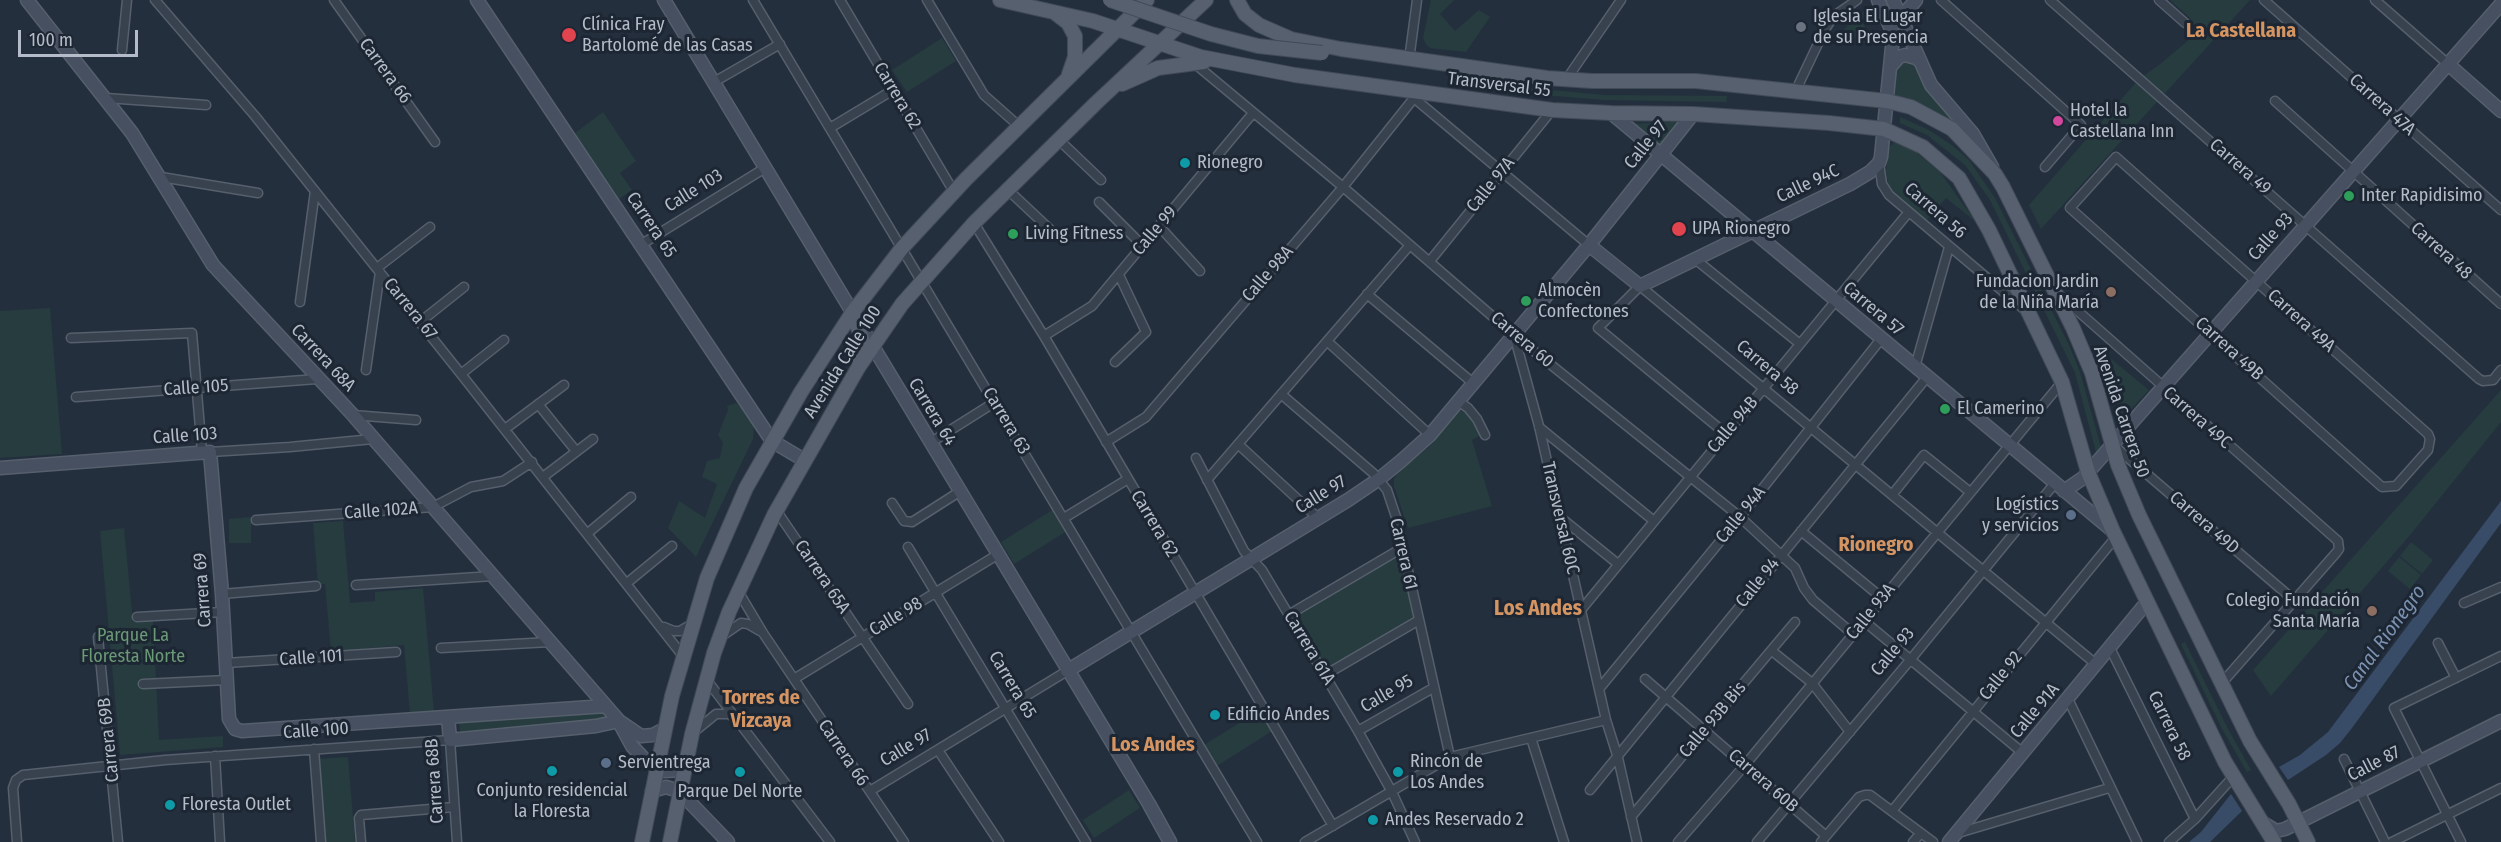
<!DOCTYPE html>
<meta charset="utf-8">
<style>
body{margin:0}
#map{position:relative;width:2501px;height:842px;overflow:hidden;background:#242f3e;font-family:"Fira Sans Condensed",sans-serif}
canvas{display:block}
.scale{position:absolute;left:18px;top:30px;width:120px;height:27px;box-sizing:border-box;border:3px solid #b4bcc9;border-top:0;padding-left:8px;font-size:18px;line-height:21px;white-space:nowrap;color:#b4bcc9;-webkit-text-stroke:4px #1d2633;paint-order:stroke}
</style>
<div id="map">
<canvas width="2501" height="842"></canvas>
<div class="scale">100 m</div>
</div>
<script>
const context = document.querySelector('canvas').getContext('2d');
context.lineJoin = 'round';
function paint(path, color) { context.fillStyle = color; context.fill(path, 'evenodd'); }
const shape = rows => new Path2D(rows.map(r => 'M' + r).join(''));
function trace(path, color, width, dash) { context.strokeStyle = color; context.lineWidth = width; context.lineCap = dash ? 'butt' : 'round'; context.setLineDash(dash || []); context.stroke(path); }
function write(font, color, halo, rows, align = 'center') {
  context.font = font + ' "Fira Sans Condensed",sans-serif'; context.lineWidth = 6; context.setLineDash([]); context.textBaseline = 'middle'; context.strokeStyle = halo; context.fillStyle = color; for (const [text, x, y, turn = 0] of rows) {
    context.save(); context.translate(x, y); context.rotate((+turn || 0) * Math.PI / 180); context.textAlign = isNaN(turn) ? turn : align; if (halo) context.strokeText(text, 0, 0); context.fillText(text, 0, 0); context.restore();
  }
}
paint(shape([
 [1431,0,1454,0,1440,14,1455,31,1479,10,1490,17,1466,52,1430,48,1426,44,1423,38],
 [2170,0,2250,0,2041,229,2029,205,2139,79,2159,65,2197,33,2190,18],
 [1872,6,1878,19,1875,21,1872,14,1861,19,1871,40,1868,45,1843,31,1856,16],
 [942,38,956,61,907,92,892,70],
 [1911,60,1938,104,1953,118,1967,137,1892,97,1897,62],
 [1518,87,1605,95,1727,96,1726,102,1604,100,1517,93],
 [603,112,636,161,620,173,632,190,619,199,575,133],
 [1900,117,1929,130,1953,146,1969,160,1995,198,2069,345,2080,372,2101,447,2096,452,2075,373,1990,200,1965,165,1927,135,1900,123],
 [1685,121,1663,148,1631,124],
 [1894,142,1912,149,1940,172,1975,221,1946,198,1926,221,1894,193,1888,184,1886,171,1889,148],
 [50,308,62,454,0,458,0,311],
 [2099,349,2149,390,2123,418],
 [2501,390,2501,422,2411,534,2271,696,2253,670],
 [736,403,742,408,754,427,753,439,696,557,668,528,679,501,705,518,717,484,702,477,707,461,720,458,723,443,718,435,728,410,727,406],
 [1458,411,1466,411,1481,435,1472,440,1492,506,1408,528,1394,486,1394,479,1398,472,1429,447],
 [1054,509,1067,531,1014,564,1001,542],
 [251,517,251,543,229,543,229,519],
 [343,521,350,603,375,601,375,592,423,588,434,712,410,714,404,645,331,652,325,584,318,584,313,523],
 [124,528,133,622,153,620,159,740,223,736,223,747,120,755,100,531],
 [2411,542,2433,560,2422,574,2400,556],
 [1399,554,1416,615,1326,670,1296,616],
 [2399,557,2421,575,2410,589,2388,571],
 [2185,642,2227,727,2251,770,2247,772,2222,729,2181,644],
 [1260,710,1272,731,1217,766,1204,745],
 [603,712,605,721,460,732,459,721],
 [348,757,355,842,323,842,317,759],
 [1129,790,1140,808,1094,838,1083,820]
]), '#263c3f');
paint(shape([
 [2501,501,2501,523,2352,728,2340,743,2326,755,2288,780,2279,767,2300,755,2328,732],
 [2231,794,2242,811,2210,842,2189,842,2201,832]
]), '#394c67');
const street = shape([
 [155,0,255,116,461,374,683,656],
 [334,0,435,142],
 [753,0,1257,842],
 [840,0,954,192],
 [927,0,984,95,1020,127],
 [1941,0,2081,125,2045,167],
 [2050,0,2479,379,2483,381,2493,380,2501,370],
 [2159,0,2185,23],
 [2264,0,2501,210],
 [2375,0,2448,64],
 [122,50,127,0],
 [1409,60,1417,0],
 [1194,63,1343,187,1514,335,1740,517,1795,568,1804,588,1813,600,1853,634],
 [1566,80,1621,0],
 [714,82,780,44],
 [1796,90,1825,29,1834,16,1857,0],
 [106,98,206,105],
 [1414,98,1589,245],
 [2275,101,2501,304],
 [830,128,893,90],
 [1058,139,1101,180],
 [2116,157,2428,434,2430,439,2428,450,2396,486,2382,487,2070,208,2116,157],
 [1879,163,1882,184,1889,195,2025,310],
 [161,177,258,193],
 [1007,189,1057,236],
 [1099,202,1143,246],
 [974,223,1044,336,1333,826],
 [1159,226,1200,271],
 [642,244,765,168],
 [1695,259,1800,344],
 [1430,261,1552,110],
 [377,268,430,227],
 [1367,294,1473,383],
 [2062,297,2338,541,2339,549,2336,553,2221,684],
 [300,302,315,191],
 [420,322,464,287],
 [1514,335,1539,426,1606,720,1618,758,1637,842],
 [1044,336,1092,306,1253,113],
 [71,338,192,333,202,452],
 [1328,342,1430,435],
 [1115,362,1146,332,1119,275],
 [1915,367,1949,247],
 [366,370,380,272],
 [461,374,504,340],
 [1281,394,1373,473,1387,490,1396,517,1450,757],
 [76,397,317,379],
 [1458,401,1468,408,1477,419,1485,435],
 [538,404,576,451],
 [353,415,416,420],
 [1539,427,1654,521],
 [505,429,564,385],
 [1726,434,1598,328,1640,286,2097,665],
 [1106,442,1146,417,1343,187,1414,98,1415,92],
 [930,443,995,402],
 [1238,444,1318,518],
 [2113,445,2295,601],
 [210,452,290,447,373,439],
 [1196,458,1244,551,1262,570,1358,731,1392,792,1415,842],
 [543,477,593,439],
 [1207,480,1410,245],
 [1892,495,1924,455,1970,492],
 [892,503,904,521,912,522,959,492],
 [776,510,908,704],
 [1560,517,1618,564],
 [1064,518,1128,479],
 [256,520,433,507,471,487,503,481,532,462],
 [1801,531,1882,598],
 [588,533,631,497],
 [908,547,1086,842],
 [627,583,672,546],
 [356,585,493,576],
 [738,591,763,633,904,842],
 [222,594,316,586],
 [2464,603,2501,587],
 [1581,610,1908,213],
 [1290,614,1402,548],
 [137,617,223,612],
 [1864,621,2023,753],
 [664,627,674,631,680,631,692,624],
 [722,636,741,623,748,624,760,631],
 [98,637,118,842],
 [2438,643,2456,678],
 [441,648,550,642],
 [2110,648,2195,819],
 [1772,651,1812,683,1850,732],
 [226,663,396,652],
 [1325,675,1419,620],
 [706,679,830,842],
 [794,679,997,555],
 [1645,679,1826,836],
 [143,684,227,680],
 [1599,689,1740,517,1881,339],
 [2068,699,2137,842],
 [1358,731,1433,688],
 [694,732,716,714,729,714,736,719],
 [1531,738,1564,842],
 [314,749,321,842],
 [938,750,999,842],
 [215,756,220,842],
 [2344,759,2385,842],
 [1590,790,1927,377],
 [870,791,1067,671],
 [1892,811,2111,543],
 [1631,817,1795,622],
 [1958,833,2109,788],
 [17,842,13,788,16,780,23,775,165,760,450,740,457,842],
 [361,842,359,818,361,815,454,807],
 [1305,842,1450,757,1606,720],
 [1678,842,1745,765,2062,382],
 [1757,842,1911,659,2055,483],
 [1821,842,1859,797,1865,795,1870,795,1933,842],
 [1913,842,1921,833],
 [2169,842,2195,819,2233,777],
 [2392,842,2501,788],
 [2461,842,2394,708,2501,656]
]);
const secondary = shape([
 [27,0,132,133,213,265,353,415,619,721,641,736,653,735,664,729],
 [477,0,772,441,804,460],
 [664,0,1149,804,1170,842],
 [1893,0,1931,85,1973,134,1992,167],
 [1897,22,1916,0],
 [2448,64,2501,111],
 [1891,66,1899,57,1905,55,1916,58,1921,62],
 [1611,113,2113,531],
 [1589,245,1640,286,1850,184,1870,172,1879,163,1881,157,1892,47,1892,31,1878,0],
 [0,468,210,452,222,594,229,719,235,729,242,731,606,706],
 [2064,491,2083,478,2501,4],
 [1067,671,1348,500,1379,479,1401,461,1430,435,1589,245,1693,114],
 [448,717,450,740,596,726,619,721],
 [620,724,632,746,647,762,663,771,683,770],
 [652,791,666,787,679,791,728,842],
 [2263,823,2276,831,2285,829,2501,721],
 [1949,842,2147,602]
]);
const primary = shape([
 [1000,0,1093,21,1201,57,1295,75,1552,110,1611,113,1693,114,1829,123,1884,129,1923,147,1959,178,1989,230,2062,382,2088,472,2113,531,2225,762,2274,842],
 [1237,0,1245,14,1259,25,1291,39,1341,49,1547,78,1592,81,1696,81,1887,101,1911,107,1952,129,1995,174,2003,187,2073,328,2092,373,2118,465,2139,515,2250,741,2289,804,2308,842],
 [1055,13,1068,23,1075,36,1075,57,1069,74],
 [1122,84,1158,68,1204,62],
 [852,313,862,338,857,360],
 [642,842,672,696,707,578,746,488,801,392,852,313,902,248,966,179,1147,0],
 [670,842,692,734,714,653,729,612,774,515,858,368,902,304,974,223,1096,103,1206,0]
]);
trace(street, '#565f6c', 11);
trace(secondary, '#565f6c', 15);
trace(primary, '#414a57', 16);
trace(street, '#38414e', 8);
trace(secondary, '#465061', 12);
trace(primary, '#56606e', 14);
const primaryBridge = shape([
 [1110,0,1211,34,1258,46,1322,53]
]);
trace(primaryBridge, '#414a57', 16, []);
trace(primaryBridge, '#56606e', 14);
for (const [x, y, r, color] of [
 [1801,27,6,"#6b7280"],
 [569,35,8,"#e0444e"],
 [2058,121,6,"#d1479c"],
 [1185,163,6,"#0f9aa8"],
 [2349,196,6,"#2e9e5b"],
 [1679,229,8,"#e0444e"],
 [1013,234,6,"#2e9e5b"],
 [2111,292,6,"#8d6e63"],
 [1526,301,6,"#2e9e5b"],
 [1945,409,6,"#2e9e5b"],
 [2071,515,6,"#5c6f8a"],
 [2372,611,6,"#8d6e63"],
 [1215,715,6,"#0f9aa8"],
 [606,763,6,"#5c6f8a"],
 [552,771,6,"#0f9aa8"],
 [740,772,6,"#0f9aa8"],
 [1398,772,6,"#0f9aa8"],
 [170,805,6,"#0f9aa8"],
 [1373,820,6,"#0f9aa8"]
]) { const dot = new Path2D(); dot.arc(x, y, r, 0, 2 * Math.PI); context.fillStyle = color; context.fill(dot); trace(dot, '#1d2633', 2); }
write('18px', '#b4bcc9', '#1d2633', [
 ["Iglesia El Lugar",1813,17],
 ["de su Presencia",1813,38],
 ["Clínica Fray",582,25],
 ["Bartolomé de las Casas",582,46],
 ["Hotel la",2070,111],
 ["Castellana Inn",2070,132],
 ["Rionegro",1197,163],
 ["Inter Rapidisimo",2361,196],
 ["UPA Rionegro",1692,229],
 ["Living Fitness",1025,234],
 ["Fundacion Jardin",2099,282,"right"],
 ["de la Niña María",2099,303,"right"],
 ["Almocèn",1538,291],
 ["Confectones",1538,312],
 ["El Camerino",1957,409],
 ["Logístics",2059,505,"right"],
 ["y servicios",2059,526,"right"],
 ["Colegio Fundación",2360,601,"right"],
 ["Santa María",2360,622,"right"],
 ["Edificio Andes",1227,715],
 ["Rincón de",1410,762],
 ["Los Andes",1410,783],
 ["Servientrega",618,763],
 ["Conjunto residencial",552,791,"center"],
 ["la Floresta",552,812,"center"],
 ["Parque Del Norte",740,792,"center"],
 ["Floresta Outlet",182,805],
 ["Andes Reservado 2",1385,820]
], 'left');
write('18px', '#b4bcc9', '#1d2633', [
 ["Carrera 66",385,71,54],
 ["Transversal 55",1499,85,7],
 ["Carrera 62",897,96,59],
 ["Carrera 47A",2382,105,42],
 ["Calle 97",1646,145,-51],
 ["Carrera 49",2240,167,41],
 ["Calle 94C",1808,184,-25],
 ["Calle 97A",1491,185,-51],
 ["Calle 103",694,191,-32],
 ["Carrera 56",1935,211,41],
 ["Carrera 65",651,225,56],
 ["Calle 99",1155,231,-50],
 ["Calle 93",2271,237,-48],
 ["Carrera 48",2441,251,42],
 ["Calle 98A",1268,274,-49],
 ["Carrera 67",410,309,51],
 ["Carrera 57",1873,309,40],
 ["Carrera 49A",2301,321,42],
 ["Carrera 60",1522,340,40],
 ["Carrera 49B",2229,349,42],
 ["Carrera 68A",323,358,47],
 ["Avenida Calle 100",843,362,-58],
 ["Carrera 58",1767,368,40],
 ["Calle 105",196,388,-4],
 ["Carrera 64",932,412,59],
 ["Avenida Carrera 50",2121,412,71],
 ["Carrera 49C",2197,418,41],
 ["Carrera 63",1006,421,59],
 ["Calle 94B",1733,425,-50],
 ["Calle 103",185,436,-4],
 ["Calle 97",1321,495,-32],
 ["Calle 102A",381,511,-4],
 ["Calle 94A",1741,515,-51],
 ["Transversal 60C",1560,518,77],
 ["Carrera 49D",2204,523,41],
 ["Carrera 62",1154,524,59],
 ["Carrera 61",1403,554,77],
 ["Carrera 65A",822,577,56],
 ["Calle 94",1758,583,-51],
 ["Carrera 69",203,590,-94],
 ["Calle 93A",1871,612,-51],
 ["Calle 98",896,617,-31],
 ["Carrera 61A",1309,648,59],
 ["Calle 93",1893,652,-50],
 ["Calle 101",311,658,-4],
 ["Calle 92",2001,676,-51],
 ["Carrera 65",1012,685,59],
 ["Calle 95",1387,694,-30],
 ["Calle 91A",2035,711,-50],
 ["Calle 93B Bis",1713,720,-50],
 ["Carrera 58",2169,726,64],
 ["Calle 100",316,731,-4],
 ["Carrera 69B",109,740,-96],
 ["Calle 97",906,748,-31],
 ["Carrera 66",843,753,56],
 ["Calle 87",2374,764,-27],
 ["Carrera 68B",435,781,-94],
 ["Carrera 60B",1763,781,41]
]);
write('18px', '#6b9a76', '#1d2633', [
 ["Parque La",133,636],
 ["Floresta Norte",133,657]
]);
write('bold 20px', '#d59563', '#1d2633', [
 ["La Castellana",2241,31],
 ["Rionegro",1876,545],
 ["Torres de",761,698],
 ["Vizcaya",761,721],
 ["Los Andes",1153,745]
]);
write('italic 20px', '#7c92b1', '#1d2633', [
 ["Canal Rionegro",2385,638,-54]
]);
write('bold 21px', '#d59563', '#1d2633', [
 ["Los Andes",1538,609]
]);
</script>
